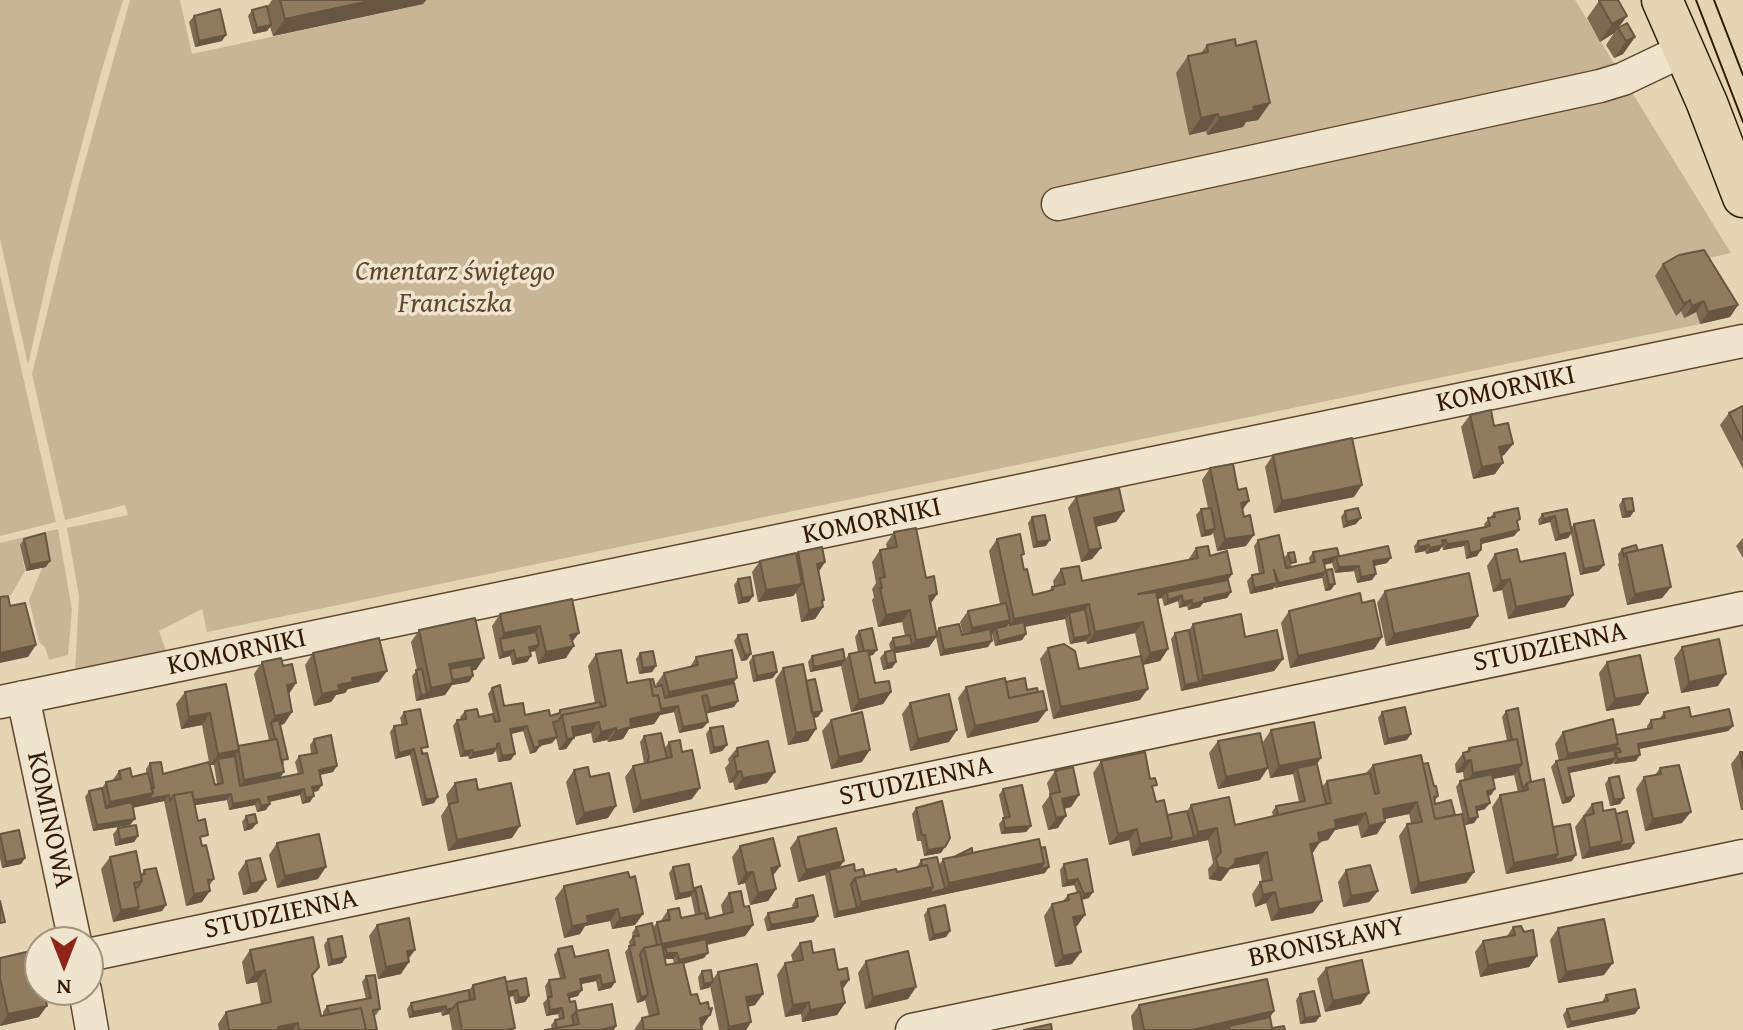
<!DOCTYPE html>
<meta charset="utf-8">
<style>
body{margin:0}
#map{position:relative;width:1743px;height:1030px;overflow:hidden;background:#e6d5b4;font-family:"Gentium Book Plus",serif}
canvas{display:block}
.north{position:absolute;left:24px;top:926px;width:80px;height:80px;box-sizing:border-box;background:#efe4ce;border:2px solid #a5937c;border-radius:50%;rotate:180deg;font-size:22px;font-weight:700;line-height:32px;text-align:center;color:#351900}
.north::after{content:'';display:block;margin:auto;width:28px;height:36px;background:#8f2418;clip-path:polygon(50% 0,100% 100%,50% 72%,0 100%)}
</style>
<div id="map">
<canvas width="1743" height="1030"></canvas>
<div class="north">N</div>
</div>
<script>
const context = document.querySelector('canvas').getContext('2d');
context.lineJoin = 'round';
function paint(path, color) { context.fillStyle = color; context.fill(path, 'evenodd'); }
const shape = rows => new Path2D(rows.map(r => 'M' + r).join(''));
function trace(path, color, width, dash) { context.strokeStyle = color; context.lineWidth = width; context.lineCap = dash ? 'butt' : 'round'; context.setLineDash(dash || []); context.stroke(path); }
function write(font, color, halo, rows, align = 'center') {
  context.font = font + ' "Gentium Book Plus",serif'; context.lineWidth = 7; context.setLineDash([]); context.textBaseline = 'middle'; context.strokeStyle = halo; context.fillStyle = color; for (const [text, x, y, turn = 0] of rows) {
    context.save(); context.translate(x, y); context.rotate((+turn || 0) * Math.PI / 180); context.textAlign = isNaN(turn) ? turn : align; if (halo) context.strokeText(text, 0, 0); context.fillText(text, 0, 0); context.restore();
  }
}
paint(shape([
 [0,0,123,0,100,76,52,257,28,365,0,239],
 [130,0,180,0,192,54,423,4,422,0,1575,0,1731,253,1696,261,1696,312,1700,324,207,632,202,609,159,631,167,653,75,673,79,596,67,528,128,515,125,505,65,520,32,374,80,179],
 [0,275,56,522,0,536],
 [58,529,72,610,68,655,49,660,45,647,39,642,29,600,42,568,20,545,25,571,11,595,0,597,0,543]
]), '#c8b595');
const minor = shape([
 [1058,204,1600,86,1623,79,1684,50],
 [23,697,75,942],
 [0,702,1743,341],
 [88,955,1743,608],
 [85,990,92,1030],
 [912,1030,1743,856]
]);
const major = shape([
 [1662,0,1707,103,1743,197]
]);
trace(minor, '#61482d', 35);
trace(major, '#351900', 43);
trace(minor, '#efe4ce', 32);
trace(major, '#e6d5b4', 40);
trace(shape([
 [1696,0,1743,122],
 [1714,0,1743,75]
]), '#351900', 2);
paint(shape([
 [272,0,426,0,423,4,273,36,270,27,267,31,253,34,248,16,252,10,267,7],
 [1599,1,1627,16,1619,27,1635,37,1623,54,1614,58,1606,45,1614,33,1600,42,1587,18],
 [194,16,222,41,195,47,189,22],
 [1207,45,1236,46,1270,103,1258,120,1246,122,1243,127,1207,135,1206,131,1189,135,1176,73,1188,56,1201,53],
 [1663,264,1738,305,1730,317,1700,324,1696,312,1684,318,1681,311,1676,316,1655,276],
 [1743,406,1743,469,1720,425,1729,413],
 [1470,415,1494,426,1513,444,1504,455,1502,456,1495,474,1473,479,1461,427],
 [1273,455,1354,497,1274,513,1265,467],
 [1210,468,1238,490,1249,501,1242,510,1246,546,1217,551,1213,533,1211,535,1201,537,1196,515,1201,509,1208,508,1202,480],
 [1076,497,1124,511,1116,522,1096,527,1101,548,1092,559,1081,562,1068,508],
 [1623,499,1634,511,1630,517,1622,518,1619,505],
 [1567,509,1571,528,1574,524,1599,571,1580,575,1571,534,1568,538,1555,541,1550,522,1539,525,1538,520,1542,514],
 [1345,511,1356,524,1343,528,1341,517],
 [1494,513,1517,523,1519,530,1514,536,1481,544,1477,556,1466,559,1464,546,1443,550,1442,546,1439,551,1426,554,1425,551,1415,553,1414,546,1418,541,1485,527,1484,524],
 [1032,517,1046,546,1033,548,1028,523],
 [894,532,937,594,931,603,936,632,939,628,963,635,960,622,968,611,1000,604,989,551,997,539,1021,558,1033,595,1049,591,1052,587,1054,586,1053,581,1061,569,1082,581,1188,560,1196,548,1210,556,1232,574,1228,580,1231,592,1227,598,1203,603,1200,607,1188,610,1187,606,1179,608,1178,601,1164,606,1162,598,1158,599,1168,649,1160,661,1143,665,1140,700,1053,719,1040,659,1048,648,1079,669,1140,656,1135,633,1087,644,1086,641,1070,644,1065,619,1025,627,1026,634,1022,640,995,646,992,634,991,634,988,647,940,656,936,637,929,647,895,653,896,662,892,668,883,670,880,658,885,652,891,651,889,644,893,638,905,636,902,622,878,627,872,600,874,597,872,589,876,583,872,562,880,550,887,549,886,544],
 [1743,538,1743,558,1736,546],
 [24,539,46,567,26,571,20,545],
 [1258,540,1284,558,1288,553,1292,567,1310,563,1309,558,1313,552,1387,563,1374,566,1376,574,1372,580,1357,583,1354,571,1335,573,1332,563,1324,565,1331,590,1325,591,1322,577,1275,588,1274,587,1273,589,1250,594,1247,581,1252,575,1259,574,1254,546],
 [1622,549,1638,550,1671,587,1662,598,1627,605,1618,564,1619,563,1618,554],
 [798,552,825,562,819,571,824,600,822,603,823,607,815,619,801,622,796,593,793,596,758,602,752,572,760,561,796,554],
 [1495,554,1565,607,1508,619,1502,590,1493,592,1487,566],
 [738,579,749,602,738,604,734,585],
 [1385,591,1470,628,1386,646,1377,603],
 [572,599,572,642,566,658,538,664,535,651,530,652,531,656,527,662,512,665,510,656,499,659,492,626,500,614],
 [1362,603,1382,637,1374,649,1290,668,1281,623,1289,611],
 [1193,624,1245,637,1283,659,1274,671,1181,691,1171,639,1175,633,1189,630],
 [419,630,476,670,472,670,473,676,469,682,452,685,445,695,416,701,412,676,417,670,411,642],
 [859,631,873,655,869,656,875,683,891,692,883,704,851,712,841,666,810,672,808,662,812,656,845,660,849,654,858,652,855,637],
 [738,635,747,660,741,661,734,641],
 [1682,647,1718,686,1681,693,1674,658],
 [313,653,379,682,348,689,345,693,336,695,331,702,314,706,305,665],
 [640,653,656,666,652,672,639,674,636,659],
 [596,654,627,683,655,687,657,686,656,684,664,673,690,667,696,657,733,684,734,707,706,713,703,728,679,733,674,712,660,715,654,724,629,729,623,739,608,742,607,740,593,743,591,733,574,737,566,749,559,750,556,738,552,743,540,746,536,752,530,754,523,731,511,734,511,760,498,762,496,751,493,754,469,759,468,756,460,757,453,726,457,720,461,720,460,717,465,711,479,717,493,714,488,694,492,688,504,706,525,715,550,716,557,714,560,710,595,703,588,666],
 [753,656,773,678,753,682,749,662],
 [262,662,283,666,296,683,289,694,292,712,284,724,280,725,284,764,282,765,280,778,298,774,295,762,299,756,311,754,310,745,314,739,333,772,320,775,318,791,313,792,310,802,302,804,300,795,269,802,266,810,257,812,255,805,229,810,227,800,195,805,202,844,214,879,209,886,202,902,186,906,164,801,133,808,130,825,93,831,85,797,89,791,102,788,106,782,112,781,119,771,132,777,146,774,146,769,150,763,163,774,209,762,202,725,181,729,176,704,185,692,226,684,238,746,269,740,254,674],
 [210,765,214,765,217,784,215,785],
 [1607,662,1640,705,1606,711,1599,673],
 [783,668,806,681,822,711,818,717,813,718,816,729,808,741,788,745,775,680],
 [1006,682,1027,690,1038,722,967,738,958,698,966,687],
 [910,703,949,742,910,751,902,714],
 [1506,711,1531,782,1553,827,1572,861,1506,874,1492,807,1500,795,1518,792,1514,775,1493,779,1495,789,1491,795,1488,796,1485,809,1477,811,1478,817,1474,823,1465,825,1456,787,1460,781,1464,780,1463,772,1456,773,1455,764,1463,753,1466,752,1469,748,1507,741,1502,717],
 [404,712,424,753,422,753,434,803,422,806,410,755,395,759,390,732,394,726,402,725,400,718],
 [1382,712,1407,740,1384,745,1378,718],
 [1664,712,1733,726,1728,731,1639,749,1636,761,1614,764,1613,762,1612,764,1569,773,1574,796,1570,802,1562,804,1551,767,1556,761,1559,761,1555,744,1563,732,1616,735,1647,729,1647,726,1651,720,1660,718],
 [831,720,862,762,831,769,822,731],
 [710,728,727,745,722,751,710,754,706,734],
 [1271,730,1317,764,1322,787,1327,781,1366,773,1373,765,1423,764,1438,796,1435,801,1435,804,1474,872,1466,883,1411,894,1399,836,1407,824,1411,823,1409,814,1385,819,1377,834,1361,838,1358,825,1335,830,1328,840,1320,842,1312,854,1313,913,1271,921,1266,903,1255,907,1252,894,1260,882,1262,882,1259,864,1230,869,1221,881,1209,879,1208,869,1213,863,1208,840,1132,856,1129,840,1109,845,1093,773,1101,761,1153,790,1156,802,1167,815,1187,811,1191,805,1235,825,1273,816,1272,812,1276,806,1299,802,1293,774,1270,778,1263,742],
 [644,736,665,748,669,742,692,799,633,813,625,777,633,766,644,763,640,742],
 [1218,741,1260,780,1218,789,1209,753],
 [737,748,767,783,735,790,733,782,729,783,725,768,729,763,728,759],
 [1740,752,1743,752,1743,810,1741,810,1731,764],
 [1660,768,1682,823,1645,831,1636,789,1644,777,1655,775],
 [574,770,590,777,608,818,576,825,566,782],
 [1055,771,1079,795,1071,807,1064,809,1058,828,1048,830,1042,806,1050,795,1047,783],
 [1609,778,1620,804,1610,806,1605,784],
 [455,783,512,838,448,851,441,816,448,805,446,795],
 [1003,789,1031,826,1026,832,1001,834,999,824,1004,818,999,795],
 [1592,804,1603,811,1616,814,1634,843,1630,849,1582,859,1575,827],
 [916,808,941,853,924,856,921,841,917,841,912,814],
 [246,816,252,829,244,831,242,822],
 [118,828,138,836,134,842,115,846,113,834],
 [0,834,25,858,21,864,2,868,0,858],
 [798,837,844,861,839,867,855,871,865,876,897,872,917,867,921,860,939,865,943,859,972,853,1045,873,834,918,825,875,798,882,790,848],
 [277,843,318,879,277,888,269,855],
 [740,846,780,866,773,876,776,889,768,901,750,905,745,883,738,885,732,857],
 [110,857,141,875,144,870,166,905,162,911,113,922,101,869],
 [1087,859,1089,898,1082,900,1077,926,1075,927,1072,964,1055,967,1044,916,1052,904,1063,901,1068,895,1077,893,1074,885,1062,887,1060,870,1064,864],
 [246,861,266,880,257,892,243,895,238,873],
 [673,867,694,889,709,918,723,915,721,905,729,893,744,907,753,925,745,936,707,945,704,958,684,964,691,995,702,1030,634,1030,642,1018,649,1016,645,1000,637,1003,625,952,630,946,629,942,633,936,632,933,636,927,653,928,657,922,660,922,668,910,681,918,695,915,691,896,675,900,669,873],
 [665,959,673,959,674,964,666,965],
 [1346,870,1378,891,1369,902,1343,907,1338,882],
 [564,886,643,914,635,925,612,929,610,921,585,926,580,934,564,938,555,898],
 [796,899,814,922,767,931,764,919,768,913,793,908,792,905],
 [928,909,950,931,946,937,929,941,924,915],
 [377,925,401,974,378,979,369,936],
 [1513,927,1537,956,1529,967,1480,977,1475,952,1483,941,1507,936],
 [1558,928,1604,975,1558,983,1550,940],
 [328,939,346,957,342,963,328,966,324,945],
 [800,943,838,970,849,980,842,990,845,1003,837,1015,802,1022,801,1014,785,1017,777,975,785,963,793,962,791,955],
 [558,949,575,957,615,982,611,988,598,991,596,981,581,984,578,996,569,998,570,1002,577,1011,616,1026,552,1029,551,1025,555,1020,559,1019,558,1014,546,1016,543,1003,547,999,545,986,549,980,560,978,554,955],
 [250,950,312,976,321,1016,323,1015,323,1012,327,1006,366,999,362,982,366,976,380,1009,376,1015,374,1015,377,1030,219,1030,218,1024,226,1012,261,1004,257,982,246,984,242,962],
 [0,958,39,1017,0,1026],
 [866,961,916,987,908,999,865,1009,858,973],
 [1326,968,1369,993,1361,1004,1325,1012,1317,979],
 [702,971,713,979,718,972,763,994,755,1005,748,1007,751,1022,746,1030,719,1030,710,986,700,990,698,977],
 [506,982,529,996,525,1002,515,1004,513,996,509,997,515,1028,514,1030,452,1030,449,1014,442,1016,441,1012,409,1018,407,1009,411,1003,469,990,473,985],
 [1300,994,1316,1022,1300,1024,1296,1000],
 [1606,995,1639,1008,1635,1014,1567,1028,1563,1015,1567,1009,1602,1002],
 [1139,1005,1274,1011,1270,1017,1272,1028,1285,1030,1133,1030,1131,1016]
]), '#7d6a51');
paint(shape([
 [374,0,426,0,423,4,273,36,285,19],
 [1627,16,1614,33,1600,42,1612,24],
 [271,25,267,31,253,34,257,28],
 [226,35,222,41,195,47,199,41],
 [1635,37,1623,54,1614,58,1626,41],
 [1270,103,1258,120,1246,122,1243,127,1207,135,1219,118,1253,107],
 [1218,114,1206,131,1189,135,1201,118],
 [1690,300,1681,311,1676,316,1684,304],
 [1704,301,1696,312,1684,318,1692,306],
 [1738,305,1730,317,1700,324,1708,312],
 [1513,444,1504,455,1491,459,1499,447],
 [1503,463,1495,474,1473,479,1482,467],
 [1362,485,1354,497,1274,513,1282,501],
 [1249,501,1241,512,1241,503],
 [1124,511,1116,522,1085,529,1094,518],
 [1634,511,1630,517,1622,518,1626,512],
 [1555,516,1550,522,1539,525,1544,519],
 [1361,518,1356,524,1343,528,1347,522],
 [1215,529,1211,535,1201,537,1205,531],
 [1519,530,1514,536,1477,545,1481,539],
 [1572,532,1568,538,1555,541,1559,535],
 [1254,535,1246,546,1217,551,1225,539],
 [1050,540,1046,546,1033,548,1037,542],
 [1442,540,1446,540,1439,551,1426,554,1430,548],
 [1468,541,1464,546,1443,550,1447,544],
 [1429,545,1425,551,1415,553,1419,547],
 [1101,548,1092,559,1081,562,1089,550],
 [1481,550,1477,556,1466,559,1470,553],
 [1336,557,1332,563,1319,566,1323,560],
 [1391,558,1387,563,1369,567,1373,561],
 [50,561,46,567,26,571,30,565],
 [825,562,817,574,817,564],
 [1604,565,1599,571,1580,575,1584,569],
 [1359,566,1354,571,1335,573,1339,567],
 [1326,572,1322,578,1275,588,1279,583],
 [1232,574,1224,586,1167,592,1162,598,1129,605,1138,594],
 [1376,574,1372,580,1357,583,1361,577],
 [1510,579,1502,590,1493,592,1501,581],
 [1277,583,1273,589,1250,594,1254,588],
 [802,584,793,596,758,602,766,590],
 [1335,584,1331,590,1325,591,1329,585],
 [1671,587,1662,598,1627,605,1635,594],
 [1231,592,1227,598,1203,603,1200,607,1188,610,1192,604,1204,598],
 [937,594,929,606,929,596],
 [1182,595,1178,601,1164,606,1168,600],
 [1573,595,1565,607,1508,619,1516,607],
 [753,596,749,602,738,604,742,598],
 [822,600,824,600,818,608,823,607,815,619,801,622,809,610],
 [1192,600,1187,606,1179,608,1183,602],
 [1089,604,1081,615,1069,613,1065,619,1006,630,1014,619],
 [910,610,902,622,878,627,886,615],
 [1478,616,1470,628,1386,646,1394,634],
 [1010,620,1002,632,996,628,992,634,964,640,972,628],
 [1143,622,1135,633,1087,644,1095,632],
 [540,626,532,638,500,639,504,633],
 [579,633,570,645,570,635],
 [1026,634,1022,640,995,646,999,641],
 [1090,635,1086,641,1070,644,1074,638],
 [937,636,929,647,891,654,895,648,912,645,916,640],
 [1382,637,1374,649,1290,668,1298,656],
 [992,641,988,647,940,656,944,650],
 [36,645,28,657,0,663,0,653],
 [539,645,535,651,525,653,529,647],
 [574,646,566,658,538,664,546,652],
 [1168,649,1160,661,1142,665,1150,653],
 [514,650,510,656,499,659,503,653],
 [877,650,873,655,860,658,864,652],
 [751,654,747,660,741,661,745,655],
 [531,656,527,662,512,665,516,659],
 [484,658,476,670,446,675,449,664],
 [1283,659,1274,671,1181,691,1185,685,1199,682,1203,676],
 [845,660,841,666,810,672,814,667],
 [896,662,892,668,883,670,887,664],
 [656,666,652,672,639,674,643,668],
 [387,671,379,682,348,689,345,693,336,695,331,702,314,706,322,694,352,678],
 [777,672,773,678,753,682,757,676],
 [1726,674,1718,686,1681,693,1689,682],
 [473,676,469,682,452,685,445,695,416,701,421,695,427,694,431,688,447,681],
 [737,678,729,689,660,704,669,692],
 [296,683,288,695,287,685],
 [1148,689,1140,700,1053,719,1061,707],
 [891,692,883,704,851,712,859,700],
 [1648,693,1640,705,1606,711,1615,699],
 [738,701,734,707,705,714,710,708],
 [678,706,674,712,660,715,654,724,629,729,623,739,608,742,616,731,630,719,656,710],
 [1047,710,1038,722,967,738,975,726],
 [822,711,818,717,803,720,807,714],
 [292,712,284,724,272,727,271,722,275,716],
 [210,713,202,725,181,729,189,717],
 [599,722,591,733,567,738,572,727],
 [708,722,703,728,679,733,683,727],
 [527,726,523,731,506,735,510,729],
 [1733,726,1728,731,1633,750,1638,744],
 [616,728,607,740,593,743,601,732],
 [816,729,808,741,788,745,796,733],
 [957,730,949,742,910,751,918,739],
 [1411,734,1407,740,1384,745,1388,739],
 [557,737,552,743,535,747,539,741],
 [574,738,566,749,559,750,567,739],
 [499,743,493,754,469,759,473,753],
 [1618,744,1609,756,1560,765,1568,754],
 [727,745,722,751,710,754,714,748],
 [540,746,536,752,530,754,534,748],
 [414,749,410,755,395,759,399,753],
 [239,750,231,762,218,759,214,765,210,765,218,754],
 [473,750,468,756,460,757,464,751],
 [870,750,862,762,831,769,839,757],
 [515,754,511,760,498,762,502,756],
 [1640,755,1636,761,1614,764,1618,759],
 [1321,758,1313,770,1297,768,1293,774,1270,778,1279,766],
 [1616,758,1612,764,1564,774,1568,768],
 [1471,760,1463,772,1456,773,1465,761],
 [1522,764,1514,775,1465,784,1473,773],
 [337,766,333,772,315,776,319,770],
 [1268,768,1260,780,1218,789,1226,777],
 [741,771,733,782,729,783,737,772],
 [284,772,276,784,236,792,244,780],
 [775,772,767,783,735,790,743,778],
 [322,785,318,791,308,793,312,787],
 [700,788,692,799,633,813,641,801],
 [304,789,300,795,264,803,268,797],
 [1495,789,1491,795,1483,797,1487,791],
 [153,793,169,795,164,801,102,814,110,802],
 [231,794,227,800,184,807,188,801],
 [1079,795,1071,807,1054,811,1062,799],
 [314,796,310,802,302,804,306,798],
 [1574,796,1570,802,1562,804,1566,798],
 [438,797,434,803,422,806,426,800],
 [1624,798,1620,804,1610,806,1614,800],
 [259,799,255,805,229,810,233,804],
 [1417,802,1409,814,1375,821,1383,809],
 [1490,803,1485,809,1472,813,1476,807],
 [270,804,266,810,257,812,261,806],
 [616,806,608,818,576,825,584,813],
 [1691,812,1682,823,1645,831,1653,819],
 [1366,813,1358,825,1335,830,1328,840,1310,844,1318,833,1335,820],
 [1066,816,1058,828,1048,830,1056,818],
 [1478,817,1474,823,1465,825,1469,819],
 [135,819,130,825,93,831,97,825],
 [1385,822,1377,834,1361,838,1369,826],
 [257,823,252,829,244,831,248,825],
 [520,826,512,838,448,851,457,840],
 [1031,826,1026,832,1001,834,1005,828],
 [1217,828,1208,840,1132,856,1140,844,1172,837,1194,837,1198,832],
 [1137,829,1129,840,1109,845,1118,834],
 [138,836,134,842,115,846,120,840],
 [1622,841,1634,843,1630,849,1582,859,1590,848],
 [1320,842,1312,854,1310,844],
 [945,847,941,853,924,856,928,850],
 [1267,852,1259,864,1230,869,1221,881,1209,879,1218,867,1235,859],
 [1558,854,1576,855,1572,861,1506,874,1514,863],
 [25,858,21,864,2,868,6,862],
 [844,861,835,873,829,870,825,875,798,882,806,870],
 [1044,863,1049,867,1045,873,834,918,838,912,857,908,861,902,933,887,945,889,949,883],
 [780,866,771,878,771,868],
 [326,867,318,879,277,888,285,876],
 [753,872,745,883,738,885,746,873],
 [1474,872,1466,883,1411,894,1419,883],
 [1078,879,1074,885,1062,887,1067,881],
 [266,880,257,892,243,895,251,884],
 [776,889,768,901,750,905,758,893],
 [210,891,202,902,186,906,194,894],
 [694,891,690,897,675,900,679,894],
 [1378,891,1369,902,1343,907,1351,896],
 [1093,892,1089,898,1080,900,1084,894],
 [1275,892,1266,903,1255,907,1263,895],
 [1322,901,1313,913,1271,921,1279,909],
 [166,905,162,911,113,922,121,910,139,907],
 [618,909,610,921,585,926,580,934,564,938,572,926,587,916],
 [643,914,635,925,612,929,620,918],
 [1085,915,1077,926,1065,928,1073,917],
 [818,916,814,922,767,931,771,925],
 [753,925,745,936,667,953,665,948,661,954,662,944],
 [950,931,946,937,929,941,934,935],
 [415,950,407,961,407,951],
 [1081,952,1072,964,1055,967,1063,956],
 [667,953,677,953,673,959,662,959],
 [708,953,704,958,674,966,679,960],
 [1537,956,1529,967,1480,977,1488,965],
 [346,957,342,963,328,966,332,960],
 [409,962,401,974,378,979,386,967],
 [1613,963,1604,975,1558,983,1566,972],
 [265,970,257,982,246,984,255,973],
 [600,975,596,981,576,985,580,979],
 [849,980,841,991,841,982],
 [615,982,611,988,598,991,602,985],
 [713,982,709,988,700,990,704,984],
 [916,987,908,999,865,1009,873,997],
 [517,990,513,996,499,999,503,993],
 [582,990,578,996,564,1000,568,994],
 [1369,993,1361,1004,1325,1012,1333,1001],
 [763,994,755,1005,738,1009,746,997],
 [648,995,644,1001,637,1003,641,997],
 [529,996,525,1002,515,1004,519,998],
 [809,1002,801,1014,785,1017,793,1005],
 [845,1003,837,1015,802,1022,810,1010],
 [47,1006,39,1017,0,1026,8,1014],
 [446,1006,441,1012,409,1018,413,1012],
 [453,1008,449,1014,442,1016,446,1010],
 [562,1008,558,1014,546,1016,550,1010],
 [1639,1008,1635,1014,1567,1028,1571,1022],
 [1274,1011,1266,1023,1229,1026,1227,1030,1192,1030],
 [710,1015,702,1027,700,1018],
 [1320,1016,1316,1022,1300,1024,1305,1018],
 [751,1022,746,1030,726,1030,729,1027],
 [298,1023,293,1030,276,1030,278,1027],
 [616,1026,614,1030,599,1030]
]), '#665642');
const building = shape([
 [280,0,374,0,285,19,280,0],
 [1600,0,1618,0,1627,16,1612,24,1599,1,1600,0],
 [267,6,271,25,257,28,252,10,267,6],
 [220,9,226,35,199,41,194,16,220,9],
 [1627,23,1635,37,1626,41,1618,28,1627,23],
 [1235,39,1236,46,1256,41,1270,103,1253,107,1255,110,1219,118,1218,114,1201,118,1188,56,1208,52,1207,45,1235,39],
 [1704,250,1738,305,1708,312,1704,301,1692,306,1690,300,1684,304,1663,264,1679,255,1704,250],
 [1743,406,1743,441,1729,413,1743,406],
 [1491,410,1494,426,1508,423,1513,444,1499,447,1503,463,1482,467,1470,415,1491,410],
 [1352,438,1362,485,1282,501,1273,455,1352,438],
 [1233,464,1238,490,1246,488,1249,501,1241,503,1244,517,1250,515,1254,535,1225,539,1210,468,1233,464],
 [1119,488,1124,511,1094,518,1101,548,1089,550,1076,497,1119,488],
 [1632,498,1634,511,1626,512,1623,499,1632,498],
 [1211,508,1215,529,1205,531,1201,509,1211,508],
 [1358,508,1361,518,1347,522,1345,511,1358,508],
 [1518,508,1520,519,1517,521,1519,530,1481,539,1481,550,1470,553,1468,541,1447,544,1446,540,1442,540,1443,545,1430,548,1429,545,1419,547,1418,541,1490,526,1488,518,1495,517,1494,513,1518,508],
 [1567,509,1572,532,1559,535,1555,516,1544,519,1542,514,1567,509],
 [1045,515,1050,540,1037,542,1032,517,1045,515],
 [1594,520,1604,565,1584,569,1574,524,1594,520],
 [916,528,926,578,934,576,937,594,929,596,937,636,916,640,910,610,886,615,880,588,882,588,880,578,885,577,880,550,897,547,894,532,916,528],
 [45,533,50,561,30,565,24,539,45,533],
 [1020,534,1024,554,1021,555,1024,570,1027,569,1033,595,1053,590,1052,587,1065,584,1061,569,1079,566,1082,581,1198,558,1196,548,1208,546,1210,556,1227,551,1232,574,1138,594,1156,592,1168,649,1150,653,1143,622,1095,632,1089,604,1014,619,997,539,1020,534],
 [1279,535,1286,568,1315,562,1313,552,1337,548,1339,556,1323,560,1326,572,1279,583,1274,570,1277,583,1254,588,1252,575,1264,573,1258,540,1279,535],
 [1636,545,1638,550,1626,553,1624,557,1622,549,1636,545],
 [1662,545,1671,587,1635,594,1626,553,1662,545],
 [1388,546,1391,558,1373,561,1376,574,1361,577,1359,566,1339,567,1336,557,1388,546],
 [822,547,825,562,817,564,824,600,822,600,823,607,809,610,798,552,822,547],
 [1517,549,1520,562,1565,553,1573,595,1516,607,1510,579,1501,581,1495,554,1517,549],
 [1294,552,1296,562,1291,563,1288,553,1294,552],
 [796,553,802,584,766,590,760,561,796,553],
 [1332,569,1335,584,1329,585,1326,570,1332,569],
 [1469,573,1478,616,1394,634,1385,591,1469,573],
 [750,577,753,596,742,598,738,579,750,577],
 [1228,580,1231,592,1204,598,1204,601,1192,604,1192,600,1183,602,1182,595,1168,600,1167,592,1228,580],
 [1360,593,1362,603,1374,600,1382,637,1298,656,1289,611,1360,593],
 [8,596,10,606,25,603,36,645,0,653,0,597,8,596],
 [572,599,579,633,570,635,574,646,546,652,540,626,504,633,500,614,572,599],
 [1006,603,1010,620,972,628,968,611,1006,603],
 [1085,609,1090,635,1074,638,1069,613,1085,609],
 [1241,614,1245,637,1277,630,1283,659,1203,676,1193,624,1241,614],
 [475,618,484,658,449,664,453,683,431,688,419,630,475,618],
 [1009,621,1010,625,1024,622,1026,634,999,641,996,628,1006,626,1009,621],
 [959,624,962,635,990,629,992,641,944,650,939,628,959,624],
 [872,628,877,650,864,651,859,631,872,628],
 [1189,630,1199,682,1185,685,1175,633,1189,630],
 [536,632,539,645,529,647,531,656,516,659,514,650,503,653,500,639,536,632],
 [747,634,751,654,745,655,738,635,747,634],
 [910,635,912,645,895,648,893,638,910,635],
 [379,638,387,671,352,678,353,682,338,685,340,690,322,694,313,653,379,638],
 [1719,639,1726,674,1689,682,1682,647,1719,639],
 [1064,644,1075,651,1079,669,1141,656,1148,689,1061,707,1048,648,1064,644],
 [843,649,845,660,814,667,812,656,843,649],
 [621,650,627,683,650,679,653,696,658,695,662,712,630,719,631,727,616,731,616,728,601,732,599,722,572,727,574,738,567,739,562,715,606,706,596,654,621,650],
 [732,650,737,678,669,692,664,673,698,665,696,657,732,650],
 [868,650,875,683,889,681,891,692,859,700,849,654,868,650],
 [894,650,896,662,887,664,885,652,894,650],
 [653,651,656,666,643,668,640,653,653,651],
 [773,652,777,672,757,676,753,656,773,652],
 [1640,655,1648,693,1615,699,1607,662,1640,655],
 [281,658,283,666,292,664,296,683,287,685,292,712,275,716,262,662,281,658],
 [803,664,816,729,796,733,783,668,803,664],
 [471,665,473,676,453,680,450,669,471,665],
 [422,669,427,694,421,695,416,670,422,669],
 [1005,678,1009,698,1043,691,1047,710,975,726,966,687,1005,678],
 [1025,678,1027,690,1037,688,1038,692,1009,698,1006,682,1025,678],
 [653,679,655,687,662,685,665,698,734,683,738,701,710,708,707,695,702,696,708,722,683,727,678,706,661,709,658,695,653,696,650,680,653,679],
 [815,679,822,711,812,713,806,681,815,679],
 [226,684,239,750,218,754,210,713,189,717,185,692,226,684],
 [500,685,504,706,523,703,525,715,549,710,550,716,560,713,560,710,600,702,601,707,562,715,558,721,553,722,557,737,539,741,540,746,534,748,527,726,510,729,515,754,502,756,499,743,497,744,497,748,473,753,473,750,464,751,457,720,466,719,465,711,477,709,479,717,493,714,495,722,500,721,492,688,500,685],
 [949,694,957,730,918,739,910,703,949,694],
 [1405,707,1411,734,1388,739,1382,712,1405,707],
 [1689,707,1691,717,1729,709,1733,726,1638,744,1640,755,1618,759,1616,753,1621,752,1619,748,1614,750,1618,744,1616,735,1652,728,1651,720,1665,718,1664,712,1689,707],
 [1518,708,1531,782,1527,783,1523,789,1518,769,1522,764,1517,739,1512,740,1506,711,1518,708],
 [420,709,428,747,421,748,422,754,427,753,438,797,426,800,414,749,399,753,394,726,407,724,404,712,420,709],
 [862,712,870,750,839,757,831,720,862,712],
 [1613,719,1618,744,1568,754,1563,732,1613,719],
 [279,720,288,759,281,760,277,739,275,739,271,722,279,720],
 [1314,722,1321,758,1279,766,1271,730,1314,722],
 [723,726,727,745,714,748,710,728,723,726],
 [661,733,667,758,647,763,649,757,644,736,661,733],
 [1260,733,1268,768,1226,777,1218,741,1260,733],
 [331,735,337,766,319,770,322,785,312,787,314,796,306,798,304,789,268,797,270,804,261,806,259,799,233,804,231,794,194,800,192,792,174,795,170,801,169,795,149,799,153,793,151,788,154,788,150,763,161,762,163,774,209,762,215,785,223,783,218,759,235,756,240,786,303,773,299,756,317,753,314,739,331,735],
 [277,739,284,772,244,780,238,746,277,739],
 [1517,739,1522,764,1473,773,1471,760,1465,761,1463,753,1470,751,1469,748,1517,739],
 [680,740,682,752,692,750,700,788,641,801,633,766,672,757,669,742,680,740],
 [768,741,775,772,743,778,741,771,737,772,734,757,738,756,737,748,768,741],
 [1614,750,1616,758,1568,768,1574,796,1566,798,1556,761,1614,750],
 [1145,752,1150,779,1155,778,1157,785,1152,786,1156,802,1164,800,1172,837,1140,844,1137,829,1118,834,1101,761,1145,752],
 [1740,752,1743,752,1743,770,1740,752],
 [1421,755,1435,819,1462,814,1474,872,1419,883,1407,824,1422,822,1417,802,1383,809,1385,822,1369,826,1366,813,1335,820,1336,828,1318,833,1320,842,1310,844,1322,901,1279,909,1275,892,1263,895,1260,882,1272,880,1267,852,1235,859,1235,863,1229,869,1218,867,1216,858,1221,852,1217,828,1198,832,1191,805,1229,797,1235,825,1331,803,1327,781,1370,773,1375,794,1379,793,1373,765,1421,755],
 [1428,763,1434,786,1436,786,1438,796,1434,797,1435,804,1451,800,1455,815,1435,819,1423,764,1428,763],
 [1317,764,1326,804,1278,815,1276,806,1305,801,1297,768,1317,764],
 [1679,765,1691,812,1653,819,1644,777,1661,774,1660,768,1679,765],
 [588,767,590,777,609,773,616,806,584,813,574,770,588,767],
 [1073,767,1079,795,1062,799,1066,816,1056,818,1050,794,1060,792,1055,771,1073,767],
 [130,768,132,777,148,773,153,793,110,802,106,782,121,779,119,771,130,768],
 [1492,774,1495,789,1487,791,1490,803,1476,807,1478,817,1469,819,1460,781,1492,774],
 [1619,776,1624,798,1614,800,1609,778,1619,776],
 [476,779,478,790,511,783,520,826,457,840,449,804,458,802,455,783,476,779],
 [1544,779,1558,854,1514,863,1500,795,1528,790,1527,783,1544,779],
 [1022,785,1031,826,1005,828,1003,818,1010,817,1003,789,1022,785],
 [102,788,106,808,132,802,135,819,97,825,89,791,102,788],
 [192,792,198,821,205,819,208,835,200,837,202,846,206,845,214,879,208,880,210,891,194,894,174,795,192,792],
 [942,801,950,838,945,847,928,850,925,835,922,835,916,808,942,801],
 [1602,802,1603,811,1615,809,1622,841,1590,848,1584,816,1594,814,1592,804,1602,802],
 [1187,811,1194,837,1168,843,1172,837,1167,815,1187,811],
 [1627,811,1634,843,1618,846,1622,841,1616,814,1627,811],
 [255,814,257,823,248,825,246,816,255,814],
 [1570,824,1576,855,1554,860,1558,854,1553,827,1570,824],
 [136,825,138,836,120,840,118,828,136,825],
 [836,828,844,861,806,870,798,837,836,828],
 [19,830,25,858,6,862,0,834,19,830],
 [319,834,326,867,285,876,277,843,319,834],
 [773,838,780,866,771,868,776,889,758,893,753,872,746,873,740,846,773,838],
 [1039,839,1044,863,949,883,943,859,1039,839],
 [1045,847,1049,867,1040,869,1044,863,1041,848,1045,847],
 [972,848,972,853,956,857,956,856,972,848],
 [136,851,142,881,134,883,139,907,121,910,110,857,136,851],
 [937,857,945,889,929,893,933,887,927,865,922,866,921,860,937,857],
 [260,858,266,880,251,884,246,861,260,858],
 [1087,859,1093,892,1084,894,1078,879,1067,881,1064,864,1087,859],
 [689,864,694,891,679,894,673,867,689,864],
 [854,864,855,871,863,869,865,876,855,878,851,884,857,908,838,912,829,870,854,864],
 [927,865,933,887,861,902,855,878,896,869,897,872,927,865],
 [1370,865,1378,891,1351,896,1346,870,1370,865],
 [156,868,166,905,135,912,139,907,135,888,138,887,142,881,141,875,145,874,144,870,156,868],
 [628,872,630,878,635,876,643,914,620,918,618,909,587,916,588,923,572,926,564,886,628,872],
 [701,886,709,918,706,919,705,913,700,914,695,888,701,886],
 [741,891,744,907,749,906,753,925,662,944,657,922,670,920,668,910,679,908,681,918,705,913,706,919,733,912,729,893,741,891],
 [1080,892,1085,915,1073,917,1081,952,1063,956,1052,904,1069,900,1068,895,1080,892],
 [813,895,818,916,771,925,768,913,798,907,796,899,813,895],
 [0,901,5,922,0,923,0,901],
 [945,905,950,931,934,935,928,909,945,905],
 [409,918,415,950,407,951,409,962,386,967,377,925,409,918],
 [1604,919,1613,963,1566,972,1558,928,1604,919],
 [652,923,657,945,644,948,640,954,648,995,641,997,629,946,635,945,633,936,639,936,636,927,652,923],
 [1521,926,1524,932,1533,930,1537,956,1488,965,1483,941,1515,935,1513,927,1521,926],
 [342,936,346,957,332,960,328,939,342,936],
 [313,937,319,967,312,975,321,1016,361,1008,366,1030,299,1030,298,1023,278,1027,279,1030,229,1030,226,1012,271,1002,265,970,255,973,250,950,313,937],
 [706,939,708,953,679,960,677,953,667,953,665,948,706,939],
 [811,941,813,953,834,949,838,970,847,968,849,980,841,982,845,1003,810,1010,809,1002,793,1005,785,963,803,960,800,943,811,941],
 [662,944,666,965,683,962,691,995,697,994,700,1004,708,1002,709,1009,712,1008,710,1015,700,1018,702,1030,644,1030,642,1018,659,1014,644,948,662,944],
 [572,946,575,957,608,950,615,982,602,985,600,975,580,979,582,990,568,994,570,1002,575,1001,577,1011,572,1016,574,1025,557,1028,555,1020,564,1018,562,1008,550,1010,548,997,552,997,549,980,565,978,558,949,572,946],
 [35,950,40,971,40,990,44,990,47,1006,8,1014,0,978,0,958,35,950],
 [908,951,916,987,873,997,866,961,908,951],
 [1362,960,1369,993,1333,1001,1326,968,1362,960],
 [757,964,763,994,746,997,751,1022,729,1027,718,972,757,964],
 [711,970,713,982,704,984,702,971,711,970],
 [375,975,380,1009,373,1010,377,1030,366,1030,361,1008,329,1014,327,1006,371,998,366,976,375,975],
 [505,977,515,1028,506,1030,462,1030,457,1003,475,999,473,985,505,977],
 [526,978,529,996,519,998,517,990,508,992,506,982,526,978],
 [1267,979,1274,1011,1192,1030,1144,1030,1139,1005,1267,979],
 [1635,989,1639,1008,1571,1022,1567,1009,1608,1001,1606,995,1635,989],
 [469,990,470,1000,457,1003,453,1008,446,1010,446,1006,413,1012,411,1003,469,990],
 [1314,991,1320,1016,1305,1018,1300,994,1314,991],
 [612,1004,616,1026,600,1030,545,1030,579,1024,576,1011,612,1004],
 [1270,1017,1272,1028,1284,1026,1285,1030,1230,1030,1229,1026,1270,1017],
 [1051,1024,1052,1030,1024,1030,1051,1024]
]);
paint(building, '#917b5e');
trace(building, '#665642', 2);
write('italic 28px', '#61482d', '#efe4ce', [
 ["Cmentarz świętego",455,273],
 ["Franciszka",455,305]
]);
write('28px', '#351900', '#efe4ce', [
 ["KOMORNIKI",1506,390,-12],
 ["KOMORNIKI",872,522,-12],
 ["STUDZIENNA",1550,648,-12],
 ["KOMORNIKI",237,653,-12],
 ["STUDZIENNA",916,782,-12],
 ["KOMINOWA",49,820,78],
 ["STUDZIENNA",281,915,-12],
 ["BRONISŁAWY",1327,943,-12]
]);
</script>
